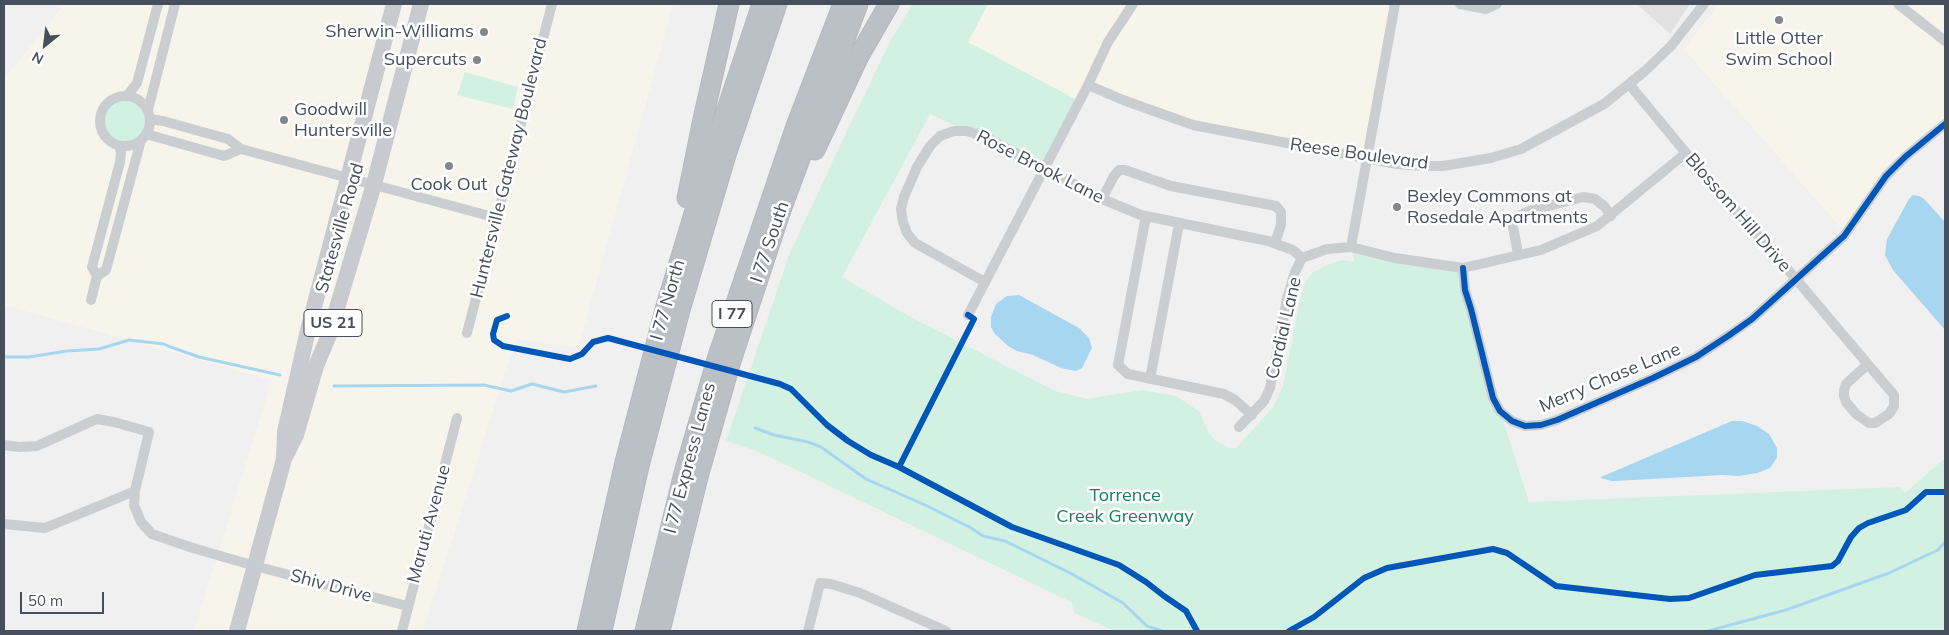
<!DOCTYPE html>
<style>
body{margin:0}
#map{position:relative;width:1949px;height:635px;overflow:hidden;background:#f0f0f0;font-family:Mulish,sans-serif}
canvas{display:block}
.frame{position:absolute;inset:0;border:5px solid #464f5d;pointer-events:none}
.north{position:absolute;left:20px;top:20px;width:50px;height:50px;-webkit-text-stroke:4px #fff;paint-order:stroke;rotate:209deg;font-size:14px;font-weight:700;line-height:20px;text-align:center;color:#464f5d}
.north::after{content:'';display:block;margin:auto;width:18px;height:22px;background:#464f5d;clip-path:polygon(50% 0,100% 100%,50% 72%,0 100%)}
.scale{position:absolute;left:20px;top:592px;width:84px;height:22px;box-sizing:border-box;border:2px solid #464f5d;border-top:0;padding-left:6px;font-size:15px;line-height:18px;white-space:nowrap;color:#464f5d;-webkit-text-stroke:4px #fff;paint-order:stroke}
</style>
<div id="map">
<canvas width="1949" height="635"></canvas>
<div class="frame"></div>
<div class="north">N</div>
<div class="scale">50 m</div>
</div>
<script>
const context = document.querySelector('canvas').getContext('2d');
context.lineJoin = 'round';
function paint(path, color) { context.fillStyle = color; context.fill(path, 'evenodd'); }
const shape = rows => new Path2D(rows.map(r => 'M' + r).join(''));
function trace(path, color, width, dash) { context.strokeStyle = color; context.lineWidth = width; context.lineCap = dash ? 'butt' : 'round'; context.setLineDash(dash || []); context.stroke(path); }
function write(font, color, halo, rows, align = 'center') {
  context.font = font + ' Mulish,sans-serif'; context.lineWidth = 5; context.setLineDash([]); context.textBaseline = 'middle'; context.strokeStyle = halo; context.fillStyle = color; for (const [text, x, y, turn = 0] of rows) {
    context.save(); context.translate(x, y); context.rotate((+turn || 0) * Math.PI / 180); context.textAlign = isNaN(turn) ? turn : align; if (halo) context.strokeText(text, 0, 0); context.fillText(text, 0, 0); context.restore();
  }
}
paint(shape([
 [65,4,673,4,578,348,516,338,423,631,194,631,272,380,4,305,4,79],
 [988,4,1396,4,1368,158,1229,133,1088,85,1045,168,930,114],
 [1719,4,1945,4,1945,119,1926,132,1888,167,1842,229,1684,49]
]), '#f7f5eb');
paint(shape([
 [1637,4,1690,4,1670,34]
]), '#e2e1e2');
paint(shape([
 [913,4,988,4,968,42,1079,101,1045,168,930,114,842,277,907,315,1055,391,1087,399,1142,390,1176,396,1199,411,1208,432,1216,441,1229,448,1236,448,1273,407,1283,386,1301,295,1305,283,1312,273,1327,265,1341,260,1354,262,1351,247,1463,268,1500,411,1529,502,1899,487,1905,493,1945,458,1945,631,1114,631,1075,613,1071,602,757,451,726,441,789,255,843,139,892,38],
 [465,72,518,87,513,109,457,95],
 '100 121a25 25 0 1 1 50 0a25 25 0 1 1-50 0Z'
]), '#d3f1e2');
paint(shape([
 [1913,195,1919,196,1924,199,1945,222,1945,330,1893,270,1885,255,1887,239,1909,199],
 [1019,295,1079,328,1089,338,1092,348,1082,368,1076,371,1061,368,1033,355,1017,351,1008,346,995,334,991,327,991,317,996,304,1007,296],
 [1732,421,1742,421,1757,426,1769,434,1777,448,1777,458,1770,468,1757,473,1739,476,1722,475,1634,480,1612,481,1601,478,1601,477]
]), '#a6d6f0');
trace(shape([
 [4,357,29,357,67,351,99,349,129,340,164,344,168,346,199,357,280,375],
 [334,386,484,385,511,391,532,384,564,392,596,386],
 [755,428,774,435,808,442,821,447,866,479,925,505,971,528,983,536,1005,541,1072,574,1123,603,1147,626,1162,631],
 [1708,631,1786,610,1889,573,1938,550,1945,542]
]), '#a6d6f0', 3);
const motorway = shape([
 [815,150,859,56,889,4],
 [687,198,703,119,729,4],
 [587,631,625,462,666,306,713,151,762,4],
 [602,631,639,466,680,310,726,155,777,4],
 [645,631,684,473,718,356,796,126,843,4],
 [660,631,698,477,731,361,782,207,858,4]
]);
trace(motorway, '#b5b8c0', 21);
trace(shape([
 [1460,4,1486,9,1497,4],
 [1898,4,1945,41],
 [1629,84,1686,153,1796,279,1832,322,1894,395,1894,406,1889,414,1875,423,1869,423,1856,414,1846,402,1844,396,1844,390,1846,384,1868,364],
 [1088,85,1123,100,1193,125,1397,164,1422,166,1443,166,1491,158,1521,149,1604,104,1645,71,1671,46,1704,4],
 '100 121a25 25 0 1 1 50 0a25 25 0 1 1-50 0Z',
 [127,96,137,83,158,4],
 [148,110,175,4],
 [150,119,163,121,228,139,241,149,497,218],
 [146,134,224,156,241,149],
 [119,146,121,153,120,162,92,267,97,276,106,270,141,140],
 [1102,199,1114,176,1119,170,1125,170,1171,186,1276,206,1281,212,1281,225,1275,243],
 [1146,216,1118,365,1128,374,1224,394,1235,400,1252,415],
 [1351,247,1395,4],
 [1518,254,1512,221,1518,216,1529,211,1583,197,1595,199,1605,207,1611,216],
 [1463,268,1465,290,1471,309,1493,398,1500,411,1512,421,1525,426,1541,425,1557,420,1653,378,1696,357,1728,336,1752,319,1844,236,1886,176,1905,157,1945,124],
 [985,282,915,243,907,233,903,222,901,209,904,197,917,167,930,146,940,136,954,131,967,131,985,137,1102,199,1141,215,1268,241,1293,250,1302,258],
 [91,300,97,276],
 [968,315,1088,85,1108,42,1133,4],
 [467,333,552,4],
 [1150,379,1179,224],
 [1239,427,1264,401,1270,388,1287,299,1295,272,1302,258,1327,249,1351,247,1395,258,1463,268,1541,250,1597,226,1686,153],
 [4,445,19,447,37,446,97,419,114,422,149,432,135,491,134,505,141,522,152,534,193,548,255,566,407,606],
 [4,524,45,528,135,491],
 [402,631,457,418],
 [808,631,820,583,831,584,860,593,946,631]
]), '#cbced1', 10);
trace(shape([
 [286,455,296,435,316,366,329,335,374,184,421,4],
 [237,631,284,459,285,432,308,330,394,4]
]), '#c7cace', 16);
trace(motorway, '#bbc0c6', 19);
trace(shape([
 [1463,268,1465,290,1471,309,1493,398,1500,411,1512,421,1525,426,1541,425,1557,420,1653,378,1696,357,1728,336,1752,319,1844,236,1886,176,1905,157,1945,124],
 [507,316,497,320,493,334,494,340,503,346,570,359,582,354,593,342,608,338,780,384,791,389,827,425,848,441,871,455,899,467,1012,527,1119,565,1146,582,1164,596,1186,611,1197,631],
 [899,467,974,319,968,315],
 [1289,631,1314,617,1364,578,1387,568,1493,549,1507,553,1556,586,1670,599,1689,598,1755,575,1832,566,1838,561,1851,537,1859,528,1868,523,1906,510,1926,492,1945,492]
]), '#0057b8', 6);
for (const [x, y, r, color] of [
 [1779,20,5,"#828790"],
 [484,32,5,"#828790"],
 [477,60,5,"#828790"],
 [284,120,5,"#828790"],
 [449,166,5,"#828790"],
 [1397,207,5,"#828790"]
]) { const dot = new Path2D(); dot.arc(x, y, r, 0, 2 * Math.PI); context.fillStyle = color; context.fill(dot); trace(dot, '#fff', 2); }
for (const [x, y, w] of [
 [732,314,40],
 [333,323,58]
]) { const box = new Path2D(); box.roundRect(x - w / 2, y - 13.5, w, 27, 4); context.fillStyle = '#fff'; context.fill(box); trace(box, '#464f5d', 1); }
write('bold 16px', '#464f5d', null, [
 ["I 77",732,314],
 ["US 21",333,323]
]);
write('18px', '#464f5d', '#fff', [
 ["Sherwin-Williams",474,32],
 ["Little Otter",1779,39,"center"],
 ["Swim School",1779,60,"center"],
 ["Supercuts",467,60],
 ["Goodwill",294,110,"left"],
 ["Huntersville",294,131,"left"],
 ["Cook Out",449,185,"center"],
 ["Bexley Commons at",1407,197,"left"],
 ["Rosedale Apartments",1407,218,"left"]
], 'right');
write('18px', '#464f5d', '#fff', [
 ["Reese Boulevard",1359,154,8],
 ["Rose Brook Lane",1040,167,27],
 ["Huntersville Gateway Boulevard",509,168,-76],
 ["Blossom Hill Drive",1738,213,49],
 ["Statesville Road",340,228,-74],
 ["I 77 South",770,242,-71],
 ["I 77 North",668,300,-74],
 ["Cordial Lane",1284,328,-77],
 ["Merry Chase Lane",1610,378,-23],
 ["I 77 Express Lanes",690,458,-75],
 ["Maruti Avenue",429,524,-75],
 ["Shiv Drive",331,586,15]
]);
write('18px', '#13825a', '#fff', [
 ["Torrence",1125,496],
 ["Creek Greenway",1125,517]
]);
</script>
